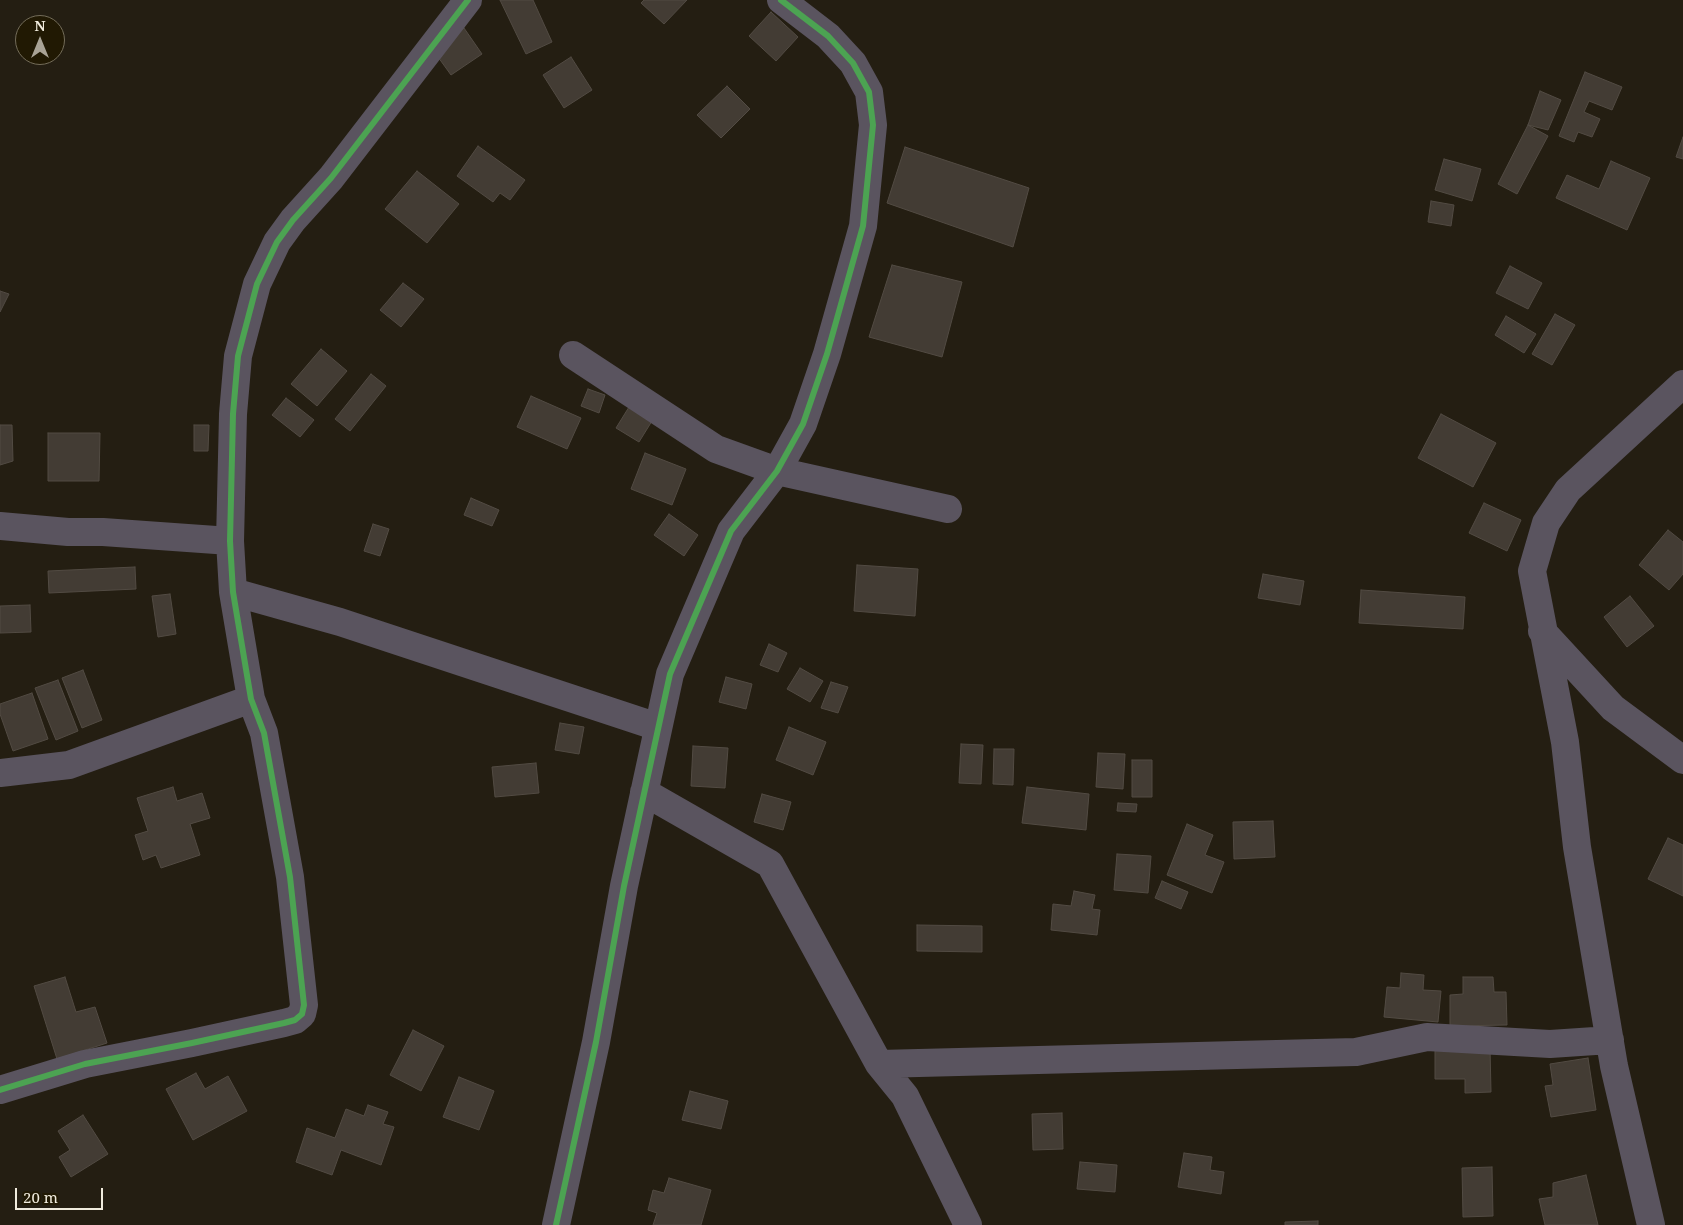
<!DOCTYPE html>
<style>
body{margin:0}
#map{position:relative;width:1683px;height:1225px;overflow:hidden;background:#241e12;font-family:"Noto Serif",serif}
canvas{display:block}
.north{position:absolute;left:15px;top:15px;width:50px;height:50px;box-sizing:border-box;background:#211903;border:1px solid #746d5a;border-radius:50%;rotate:0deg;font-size:14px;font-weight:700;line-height:20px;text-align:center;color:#f0ebdd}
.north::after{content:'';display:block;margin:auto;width:18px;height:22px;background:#a9a396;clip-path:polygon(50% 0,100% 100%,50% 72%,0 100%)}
.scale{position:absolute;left:15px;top:1188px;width:88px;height:22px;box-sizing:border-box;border:2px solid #f0ebdd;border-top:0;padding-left:6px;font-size:15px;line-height:18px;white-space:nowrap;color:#f0ebdd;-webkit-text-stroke:4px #211903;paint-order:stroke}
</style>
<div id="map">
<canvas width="1683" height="1225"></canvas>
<div class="north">N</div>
<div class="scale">20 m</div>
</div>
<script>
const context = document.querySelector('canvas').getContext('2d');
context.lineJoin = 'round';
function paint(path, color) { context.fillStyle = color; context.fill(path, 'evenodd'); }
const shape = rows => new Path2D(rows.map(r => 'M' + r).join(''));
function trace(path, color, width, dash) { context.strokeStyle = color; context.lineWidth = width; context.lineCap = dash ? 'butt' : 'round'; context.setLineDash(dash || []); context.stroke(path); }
const building = shape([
 [500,0,533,0,552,42,526,54,500,0],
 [644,0,687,0,664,24,641,3,644,0],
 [771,12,798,37,776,61,749,36,771,12],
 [464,28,482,54,451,75,433,50,464,28],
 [571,57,592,90,564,108,543,75,571,57],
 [1585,72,1622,87,1612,110,1589,101,1584,112,1600,119,1592,137,1578,132,1574,142,1559,136,1585,72],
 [727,86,750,109,721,138,697,115,727,86],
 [1540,91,1561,100,1548,130,1528,125,1540,91],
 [1528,125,1548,136,1517,194,1498,184,1528,125],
 [1683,137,1683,159,1676,157,1683,137],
 [478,146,525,180,510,200,500,193,493,202,457,176,478,146],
 [905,147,1029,188,1013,247,887,203,905,147],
 [1444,159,1481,169,1472,201,1435,190,1444,159],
 [1611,161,1650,178,1627,230,1556,198,1567,175,1599,189,1611,161],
 [417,171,459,204,427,243,385,209,417,171],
 [1431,201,1454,205,1451,226,1428,222,1431,201],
 [892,265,962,282,942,357,869,337,892,265],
 [1510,266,1542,283,1528,309,1496,293,1510,266],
 [403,283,424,299,401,327,380,310,403,283],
 [0,291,9,294,0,312,0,291],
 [1555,314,1575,325,1552,365,1532,354,1555,314],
 [1506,316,1536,334,1524,353,1495,335,1506,316],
 [321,349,347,371,317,406,291,384,321,349],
 [371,374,386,386,350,431,335,419,371,374],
 [588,389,605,395,599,413,581,406,588,389],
 [531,396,581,418,567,449,517,427,531,396],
 [286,398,314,420,300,437,272,415,286,398],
 [629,407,652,421,639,442,616,428,629,407],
 [1441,414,1496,443,1473,487,1418,458,1441,414],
 [0,425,12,425,13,461,0,465,0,425],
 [194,425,209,425,208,451,194,451,194,425],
 [48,433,100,433,99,481,48,481,48,433],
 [645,453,686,469,672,505,631,489,645,453],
 [471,498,499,510,492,526,464,515,471,498],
 [1484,503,1521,520,1507,551,1469,533,1484,503],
 [669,514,698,535,684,556,654,535,669,514],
 [373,524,389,529,380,556,364,551,373,524],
 [1668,530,1683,542,1683,574,1669,590,1639,565,1668,530],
 [857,565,918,569,915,616,854,611,857,565],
 [135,567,136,589,49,593,48,571,135,567],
 [1263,574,1304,581,1300,605,1258,598,1263,574],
 [1361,590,1465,597,1463,629,1359,623,1361,590],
 [170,594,176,634,158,637,152,596,170,594],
 [1630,596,1654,626,1627,647,1604,617,1630,596],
 [30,605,31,632,0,633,0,606,30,605],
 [769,644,787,653,778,672,760,665,769,644],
 [800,668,823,681,810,702,787,689,800,668],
 [83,670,102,720,82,728,62,678,83,670],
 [726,677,752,684,746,709,719,702,726,677],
 [58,680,78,731,56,740,35,688,58,680],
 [831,682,848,687,838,713,821,708,831,682],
 [32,693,48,739,13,751,0,714,0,704,32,693],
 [560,723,584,727,579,754,555,750,560,723],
 [789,727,826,742,813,775,776,760,789,727],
 [961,744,983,745,981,784,959,783,961,744],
 [693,746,728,748,725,788,691,786,693,746],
 [994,749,1014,749,1013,785,993,784,994,749],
 [1098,753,1125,754,1123,789,1096,787,1098,753],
 [1132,760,1152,760,1152,797,1132,797,1132,760],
 [536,763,539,793,495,797,492,767,536,763],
 [173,787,177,801,202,793,210,818,190,824,200,855,161,868,156,855,143,860,135,835,148,831,137,798,173,787],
 [1027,787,1089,794,1086,830,1022,823,1027,787],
 [762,794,791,802,783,830,754,822,762,794],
 [1118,803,1137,804,1136,812,1117,811,1118,803],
 [1273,821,1275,857,1234,859,1233,822,1273,821],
 [1187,824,1213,835,1205,855,1224,862,1212,893,1167,875,1187,824],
 [1668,838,1683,845,1683,896,1648,879,1668,838],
 [1117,854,1151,856,1148,893,1114,890,1117,854],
 [1162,881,1188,892,1181,909,1155,898,1162,881],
 [1074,891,1095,895,1092,909,1100,910,1097,935,1051,930,1053,904,1071,906,1074,891],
 [917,925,982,926,982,952,917,951,917,925],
 [1401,973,1424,975,1423,990,1441,991,1438,1022,1384,1017,1387,987,1400,988,1401,973],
 [65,977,76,1012,95,1007,107,1043,57,1059,34,986,65,977],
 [1463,977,1493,977,1494,992,1506,992,1507,1025,1450,1026,1450,995,1463,994,1463,977],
 [413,1030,444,1046,421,1091,390,1075,413,1030],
 [1490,1048,1491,1092,1465,1093,1465,1079,1435,1079,1435,1049,1490,1048],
 [1588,1058,1596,1110,1551,1117,1545,1086,1553,1085,1550,1064,1588,1058],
 [196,1073,205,1089,228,1076,247,1111,193,1140,166,1089,196,1073],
 [459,1077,494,1091,479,1130,443,1117,459,1077],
 [690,1091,728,1101,721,1129,682,1120,690,1091],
 [368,1105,388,1112,383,1124,394,1127,381,1165,341,1150,332,1175,296,1162,307,1128,335,1138,346,1109,364,1116,368,1105],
 [1062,1113,1063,1149,1033,1150,1032,1114,1062,1113],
 [83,1115,108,1154,71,1177,59,1157,70,1150,58,1131,83,1115],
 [1184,1153,1212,1157,1210,1170,1224,1172,1221,1194,1178,1187,1184,1153],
 [1080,1162,1117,1165,1115,1192,1077,1189,1080,1162],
 [1492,1167,1493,1216,1463,1217,1462,1168,1492,1167],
 [1586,1175,1598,1225,1545,1225,1539,1199,1553,1197,1553,1183,1586,1175],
 [669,1178,711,1190,701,1225,653,1225,657,1213,648,1210,653,1190,664,1193,669,1178],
 [1318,1221,1318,1225,1285,1225,1285,1222,1318,1221]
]);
paint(building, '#433c34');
trace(building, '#524b43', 1);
trace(shape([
 [573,355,716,449,777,471,948,509],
 [0,526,68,532,103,532,230,541],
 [233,592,340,622,658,727],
 [1542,631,1613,708,1683,760],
 [0,773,69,765,251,699],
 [644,792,770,864,879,1064,905,1096,968,1225],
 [879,1064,1356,1052,1427,1037,1550,1044,1610,1040],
 [0,1090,85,1064,192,1043,284,1023,295,1020,302,1014,304,1005,290,877,264,733,251,699,233,592,230,541,233,414,238,356,257,284,277,242,293,220,331,178,468,0],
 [556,1225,596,1042,624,886,670,674,731,531,777,471,803,424,827,354,863,226,873,125,869,92,853,63,828,36,781,0],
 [1651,1225,1614,1066,1577,847,1565,742,1532,571,1546,523,1568,490,1683,384]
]), '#5a545f', 28);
trace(shape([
 [0,1090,85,1064,192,1043,284,1023,295,1020,302,1014,304,1005,290,877,264,733,251,699,233,592,230,541,233,414,238,356,257,284,277,242,293,220,331,178,468,0],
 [556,1225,596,1042,624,886,670,674,731,531,777,471,803,424,827,354,863,226,873,125,869,92,853,63,828,36,781,0]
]), '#4ca352', 6);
</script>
